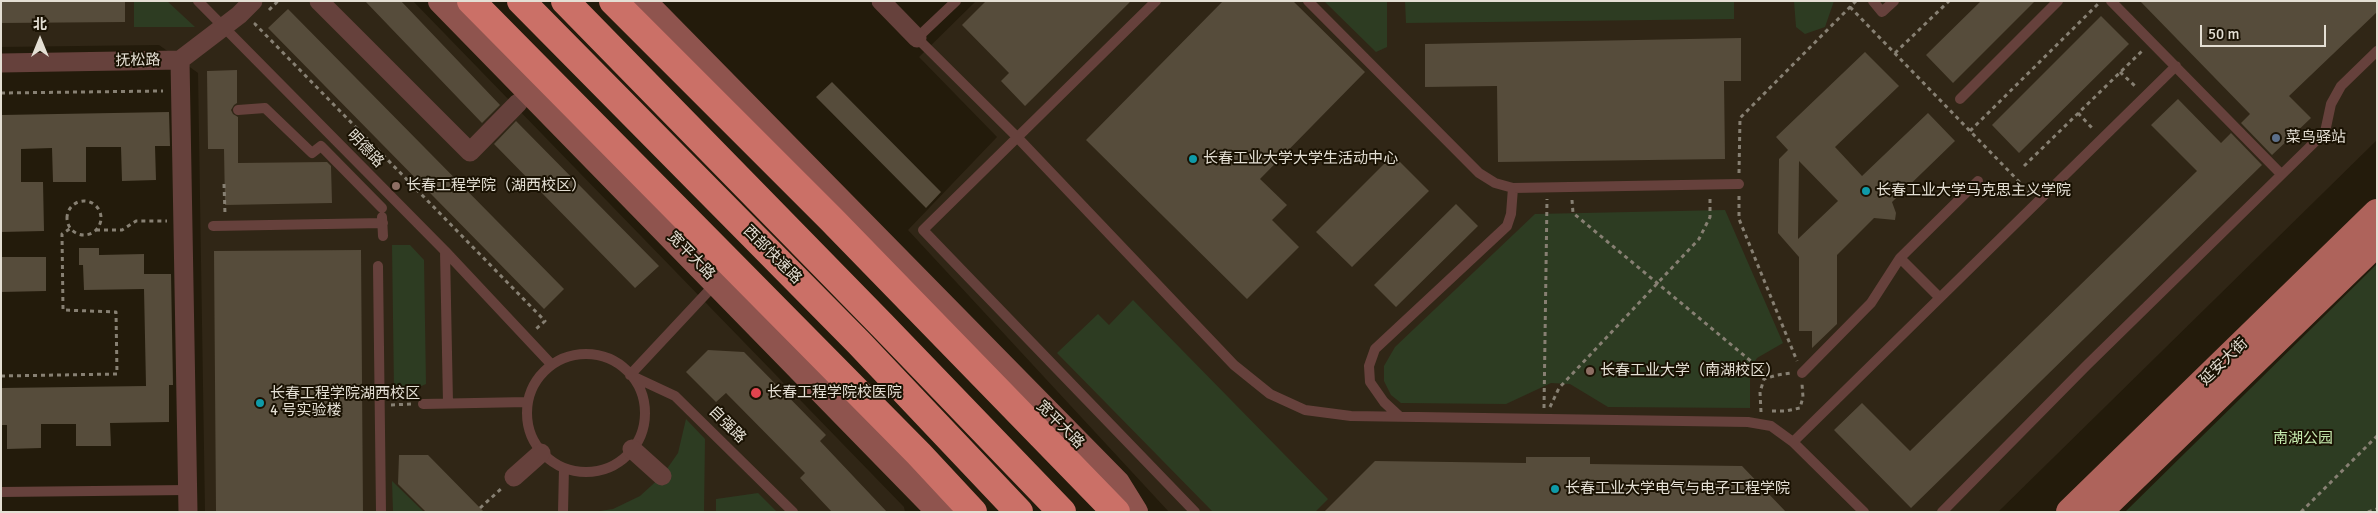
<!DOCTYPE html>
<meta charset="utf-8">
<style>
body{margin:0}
#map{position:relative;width:2378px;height:513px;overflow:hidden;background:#231b0b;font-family:Signika,"Noto Sans SC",sans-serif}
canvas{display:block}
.frame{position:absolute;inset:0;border:2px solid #e4dfd4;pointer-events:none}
.north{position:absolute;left:15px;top:15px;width:50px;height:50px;-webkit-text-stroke:4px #1a1203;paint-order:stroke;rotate:0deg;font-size:14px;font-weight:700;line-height:20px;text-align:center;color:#e4dfd4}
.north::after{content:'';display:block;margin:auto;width:18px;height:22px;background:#e4dfd4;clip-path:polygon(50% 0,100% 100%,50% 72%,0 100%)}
.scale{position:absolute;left:2200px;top:25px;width:126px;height:22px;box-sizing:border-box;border:2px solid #e4dfd4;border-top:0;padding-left:6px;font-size:15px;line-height:18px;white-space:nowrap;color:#e4dfd4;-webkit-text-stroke:4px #1a1203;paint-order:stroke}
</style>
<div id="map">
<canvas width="2378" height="513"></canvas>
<div class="frame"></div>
<div class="north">北</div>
<div class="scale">50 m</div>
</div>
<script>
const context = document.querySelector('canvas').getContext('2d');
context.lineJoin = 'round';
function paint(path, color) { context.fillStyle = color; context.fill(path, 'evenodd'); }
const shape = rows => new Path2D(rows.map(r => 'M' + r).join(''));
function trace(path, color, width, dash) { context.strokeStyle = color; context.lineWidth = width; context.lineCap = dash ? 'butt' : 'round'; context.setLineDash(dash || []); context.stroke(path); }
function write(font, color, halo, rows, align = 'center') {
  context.font = font + ' Signika,"Noto Sans SC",sans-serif'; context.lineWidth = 4; context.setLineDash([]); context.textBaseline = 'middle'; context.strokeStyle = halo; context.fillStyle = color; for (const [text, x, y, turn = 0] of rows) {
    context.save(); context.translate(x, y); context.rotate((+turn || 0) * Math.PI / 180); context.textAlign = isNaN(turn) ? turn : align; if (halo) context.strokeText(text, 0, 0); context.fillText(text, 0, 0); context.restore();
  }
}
paint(shape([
 [1,1,413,1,904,507,905,512,205,512,198,73,159,45,1,47],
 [976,1,2377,1,2377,140,1998,512,1169,512,908,230,997,137,919,57]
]), '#302616');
paint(shape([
 [134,1,167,1,195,27,134,27],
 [1324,1,1387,1,1387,47,1376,52],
 [1405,1,1734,1,1734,19,1406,23],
 [1794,1,1834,1,1825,27,1805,34,1796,27],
 [1725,210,1783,343,1757,358,1750,369,1750,408,1608,407,1570,384,1551,383,1506,404,1401,403,1391,395,1384,381,1384,366,1395,347,1535,214],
 [392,245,410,245,424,260,426,384,410,391,394,391],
 [2377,264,2377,512,2125,512],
 [1133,300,1328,499,1315,512,1213,512,1057,353,1098,314,1109,325],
 [686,419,705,439,704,512,593,512,613,509,640,496,662,476,678,453],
 [392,481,424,512,393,512],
 [758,493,777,512,716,512,716,499]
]), '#2d3c22');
paint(shape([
 [1,1,125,1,125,22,1,23],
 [365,1,401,1,500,105,482,123],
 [986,1,1131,1,1025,106,1001,81,1009,73,962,25],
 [1223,1,1293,1,1365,72,1260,179,1287,205,1272,220,1299,247,1247,299,1086,140],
 [1981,1,2035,1,1953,83,1926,55],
 [2140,1,2377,1,2377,12,2289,96,2311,118,2272,155,2241,123,2250,114],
 [288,9,564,289,544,309,268,28],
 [2101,16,2129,44,2019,153,1992,125],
 [1741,38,1741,81,1724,81,1725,159,1498,162,1497,86,1425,87,1425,44],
 [1865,52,1899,86,1835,147,1862,176,1928,113,1955,141,1892,202,1896,213,1895,220,1874,218,1837,255,1837,324,1812,348,1812,331,1799,331,1799,257,1778,233,1779,159,1788,150,1776,137],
 [1799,161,1838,201,1798,239],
 [237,70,237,103,234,105,231,110,233,114,238,117,238,163,327,162,331,166,332,203,225,205,224,149,208,149,207,71],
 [832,82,941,192,926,208,816,97],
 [2178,99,2221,143,2231,133,2262,165,1911,508,1834,430,1862,403,1910,451,2197,171,2151,125],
 [169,112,170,146,155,146,156,180,122,181,121,147,86,147,86,182,53,182,52,148,21,149,21,182,43,182,44,231,1,232,1,115],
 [516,121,659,266,635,288,494,144],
 [1393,155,1429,191,1352,267,1316,232],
 [1456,204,1478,226,1396,307,1374,285],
 [79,248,99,248,99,255,144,254,144,274,171,274,173,385,169,385,169,422,110,423,111,446,76,446,76,424,41,424,41,448,7,449,7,425,1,425,1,388,146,386,144,289,84,290,83,265,79,265],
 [361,250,363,512,216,512,214,251],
 [1,257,46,257,46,291,1,292],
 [708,350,744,352,826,435,820,441,887,512,832,512,800,478,805,473,726,393,716,402,686,372],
 [399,455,428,455,484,512,426,512,398,484],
 [1526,457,1590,457,1590,464,1742,466,1786,512,1324,512,1375,461,1526,463]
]), '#564c3b');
trace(shape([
 [1850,7,2031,194],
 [269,10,278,1],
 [256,23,255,24,545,321,536,329],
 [1895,53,1949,1],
 [2120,72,2136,87],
 [1,93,163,91],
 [2078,113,2093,129],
 [1970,131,2099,3],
 [2024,166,2142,51],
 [1739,173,1740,118,1856,1],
 [224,184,225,214],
 [1739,196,1739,219,1797,361],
 [1572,200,1573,213,1770,377],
 '67 218a17 17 0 1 1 34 0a17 17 0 1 1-34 0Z',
 [96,230,122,230,136,221,167,221],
 [1,376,117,374,116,312,63,310,62,234,71,228],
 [391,405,412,404],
 [1550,407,1559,388,1699,239,1710,217,1710,196],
 [1544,408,1547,199],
 [1772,411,1786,411,1800,408,1803,397,1802,384],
 [1761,412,1760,392,1764,379,1777,375,1791,373],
 [725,428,731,420],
 [480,508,502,488],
 [2301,512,2377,436],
 [2368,512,2377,509]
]), '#878073', 3, [4, 4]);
trace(shape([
 [198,1,445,251,551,364],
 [956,1,917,38,1017,137,1234,365,1270,394,1305,410,1351,416,1748,422,1771,426,1793,442,1864,512],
 [1156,1,923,230,1195,512],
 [1308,1,1479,173,1495,183,1513,188,1739,184],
 [1873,1,1882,12,1894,1],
 [2111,1,2281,174],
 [1960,99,2058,1],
 [238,110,265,108,312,153,321,146,382,208],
 [382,217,383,236],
 [213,226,383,223],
 [445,251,448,403],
 [1900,258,1939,297],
 [378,266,381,512],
 [716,283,630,375,675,396,793,512],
 '527 413a59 59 0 1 1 118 0a59 59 0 1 1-118 0Z',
 [1802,373,1871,303,1900,258,1978,181],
 [423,404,527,402],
 [1399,416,1384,402,1370,382,1369,366,1375,349,1507,226,1511,214,1513,188],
 [1793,442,2176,66],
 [1,492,188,490],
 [563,512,564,468],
 [1942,512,2087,365,2325,132,2331,104,2341,86,2377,51]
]), '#66413c', 10);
trace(shape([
 [319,1,470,152,518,103],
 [881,1,917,38],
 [180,60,188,512],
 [1,63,180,60,239,15,253,1],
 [632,449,662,476],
 [514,477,541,453]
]), '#66413c', 19);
trace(shape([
 [441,1,940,512],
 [643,1,1117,483,1135,512]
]), '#8f544e', 26);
trace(shape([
 [2070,512,2377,213],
 [2098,512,2377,242]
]), '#ae635b', 28);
trace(shape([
 [471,1,919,454,973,512],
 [521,1,859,343,1019,512],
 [565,1,881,324,1062,512],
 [613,1,832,220,1116,512]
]), '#cb7067', 28);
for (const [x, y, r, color] of [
 [2276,138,5,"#5c6f8a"],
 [1193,159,5,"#0f9aa8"],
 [396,186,5,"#8d6e63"],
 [1866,191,5,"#0f9aa8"],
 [1590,371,5,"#8d6e63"],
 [756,393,6,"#e0444e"],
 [260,403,5,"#0f9aa8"],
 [1555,489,5,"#0f9aa8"]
]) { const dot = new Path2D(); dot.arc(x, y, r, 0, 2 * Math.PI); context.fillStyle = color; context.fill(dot); trace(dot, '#1a1203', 2); }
write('15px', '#e4dfd4', '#1a1203', [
 ["抚松路",138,61,-1],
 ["明德路",365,149,46],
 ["西部快速路",772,255,45],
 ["宽平大路",691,256,46],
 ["延安大街",2224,362,-44],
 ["自强路",727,425,45],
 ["宽平大路",1060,425,45]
]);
write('15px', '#e4dfd4', '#1a1203', [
 ["菜鸟驿站",2286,138],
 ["长春工业大学大学生活动中心",1203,159],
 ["长春工程学院（湖西校区）",406,186],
 ["长春工业大学马克思主义学院",1876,191],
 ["长春工业大学（南湖校区）",1600,371],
 ["长春工程学院校医院",767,393],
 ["长春工程学院湖西校区",270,394],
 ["4 号实验楼",270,411],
 ["长春工业大学电气与电子工程学院",1565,489]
], 'left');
write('15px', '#c7ebaf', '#1a1203', [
 ["南湖公园",2303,439]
]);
</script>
